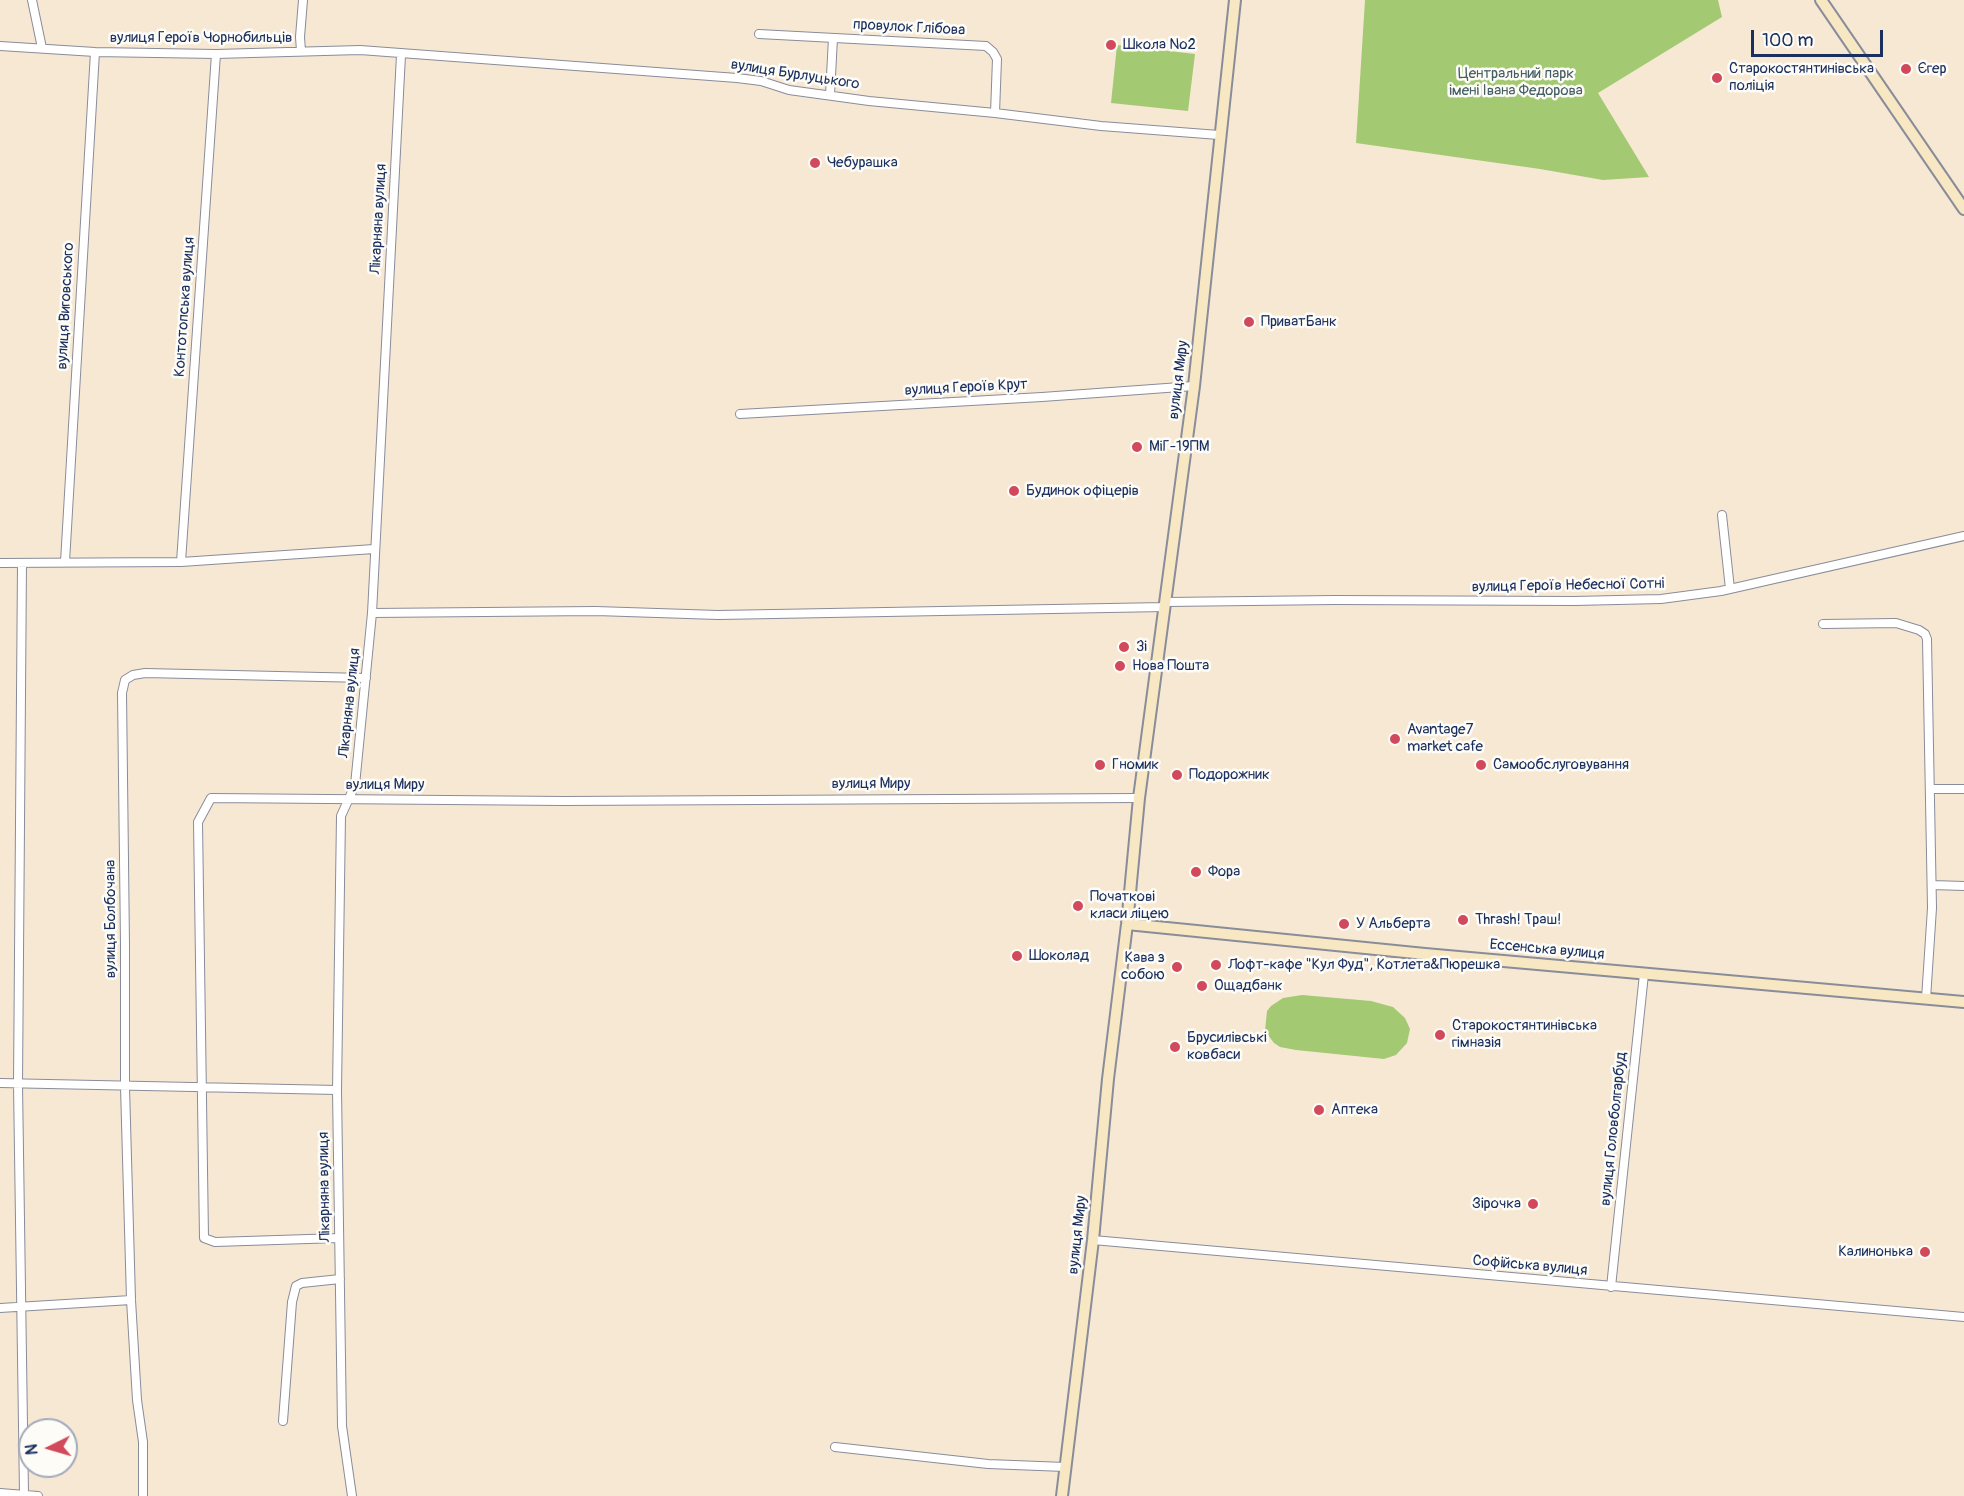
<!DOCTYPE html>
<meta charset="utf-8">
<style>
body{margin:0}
#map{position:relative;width:1964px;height:1496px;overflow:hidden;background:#f7e8d4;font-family:Pangolin,sans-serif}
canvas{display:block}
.north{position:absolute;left:18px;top:1418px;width:60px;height:60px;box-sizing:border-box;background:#fdfcf7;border:2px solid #a3aaba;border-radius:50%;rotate:265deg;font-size:16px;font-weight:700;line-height:24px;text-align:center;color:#1b2f5e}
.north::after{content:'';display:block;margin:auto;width:21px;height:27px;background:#d1495b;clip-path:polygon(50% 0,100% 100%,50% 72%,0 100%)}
.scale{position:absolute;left:1751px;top:30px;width:132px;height:27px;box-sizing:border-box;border:3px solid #1b2f5e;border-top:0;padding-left:8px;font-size:18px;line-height:21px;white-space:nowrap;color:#1b2f5e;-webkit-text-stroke:4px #fdfcf7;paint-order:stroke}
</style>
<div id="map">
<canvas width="1964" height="1496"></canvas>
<div class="north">N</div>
<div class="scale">100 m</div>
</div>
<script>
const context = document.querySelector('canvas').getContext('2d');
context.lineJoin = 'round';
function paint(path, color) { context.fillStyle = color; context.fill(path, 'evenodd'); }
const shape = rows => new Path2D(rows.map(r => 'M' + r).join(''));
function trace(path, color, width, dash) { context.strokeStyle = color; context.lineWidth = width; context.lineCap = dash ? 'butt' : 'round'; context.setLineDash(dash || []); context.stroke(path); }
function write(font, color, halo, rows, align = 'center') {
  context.font = font + ' Pangolin,sans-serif'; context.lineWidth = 5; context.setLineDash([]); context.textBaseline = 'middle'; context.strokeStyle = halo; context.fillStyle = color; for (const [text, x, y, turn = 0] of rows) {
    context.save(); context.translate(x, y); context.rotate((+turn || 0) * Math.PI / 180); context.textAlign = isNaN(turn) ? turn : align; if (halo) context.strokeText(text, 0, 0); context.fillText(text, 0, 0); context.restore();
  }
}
paint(shape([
 [1365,0,1718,0,1722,17,1598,93,1649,177,1603,180,1540,169,1356,143],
 [1117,45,1195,54,1188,111,1111,103],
 [1302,995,1371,1001,1393,1007,1405,1018,1410,1029,1407,1043,1396,1055,1384,1059,1296,1050,1280,1047,1274,1043,1265,1031,1267,1011,1271,1006,1283,998]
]), '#a4c973');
const street = shape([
 [32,0,42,48],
 [759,34,986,46,993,52,997,59,995,113],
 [0,46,95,52,216,54,360,50,737,78,761,81,789,90,869,101,995,113,1101,126,1219,135],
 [301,51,300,37,303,0],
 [830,95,833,38],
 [740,414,1042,397,1194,386],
 [1722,515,1730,589],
 [65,562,95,52],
 [181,562,216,54],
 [0,563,181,562,374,549],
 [22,563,18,1084,24,1494],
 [1166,602,1335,600,1574,601,1661,599,1721,591,1964,536],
 [372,613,596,611,718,615,1165,607],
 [1823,624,1896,623,1919,630,1925,634,1927,639,1932,908,1926,999],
 [1930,789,1964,789],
 [1932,885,1964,886],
 [0,1083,337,1090],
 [339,1238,215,1242,204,1238,198,822,211,798,564,801,1139,798],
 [1093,1240,1964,1317],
 [1611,1287,1644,974],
 [0,1308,131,1300],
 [283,1421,292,1302,296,1286,302,1283,340,1279],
 [835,1447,988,1464,1065,1467],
 [0,1493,38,1496],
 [143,1496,143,1442,137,1400,131,1300,125,1087,125,945,122,693,125,680,133,675,145,673,366,678],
 [352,1496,342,1426,337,1090,341,816,355,785,372,613,401,55]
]);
const secondary = shape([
 [1821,0,1964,209],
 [1127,924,1425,954,1964,1002],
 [1062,1496,1093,1240,1108,1079,1127,924,1139,798,1194,386,1235,0]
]);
trace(street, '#898c99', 10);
trace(secondary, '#898c99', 14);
trace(street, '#fff', 8);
trace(secondary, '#f8e7c3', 10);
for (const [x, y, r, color] of [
 [1111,45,6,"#d1495b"],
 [1906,69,6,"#d1495b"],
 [1717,78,6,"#d1495b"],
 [815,163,6,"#d1495b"],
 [1249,322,6,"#d1495b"],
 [1137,447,6,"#d1495b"],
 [1014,491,6,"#d1495b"],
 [1124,647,6,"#d1495b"],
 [1120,666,6,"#d1495b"],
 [1395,739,6,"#d1495b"],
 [1100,765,6,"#d1495b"],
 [1481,765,6,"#d1495b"],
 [1177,775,6,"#d1495b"],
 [1196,872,6,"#d1495b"],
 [1078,906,6,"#d1495b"],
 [1463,920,6,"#d1495b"],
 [1344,924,6,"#d1495b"],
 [1017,956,6,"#d1495b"],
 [1216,965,6,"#d1495b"],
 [1177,967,6,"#d1495b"],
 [1202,986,6,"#d1495b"],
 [1440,1035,6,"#d1495b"],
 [1175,1047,6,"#d1495b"],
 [1319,1110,6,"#d1495b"],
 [1533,1204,6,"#d1495b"],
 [1925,1252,6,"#d1495b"]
]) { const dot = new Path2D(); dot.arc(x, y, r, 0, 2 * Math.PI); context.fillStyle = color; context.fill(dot); trace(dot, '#fdfcf7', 2); }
write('15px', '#1b2f5e', '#fdfcf7', [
 ["провулок Глібова",909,28,3],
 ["вулиця Героїв Чорнобильців",201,38],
 ["вулиця Бурлуцького",795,75,9],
 ["Лікарняна вулиця",379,219,-87],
 ["вулиця Виговського",66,306,-87],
 ["Контотопська вулиця",185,307,-86],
 ["вулиця Миру",1179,380,-83],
 ["вулиця Героїв Крут",966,388,-3],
 ["вулиця Героїв Небесної Сотні",1568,586,-1],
 ["Лікарняна вулиця",350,703,-84],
 ["вулиця Миру",871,784],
 ["вулиця Миру",385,785],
 ["вулиця Болбочана",111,919,-90],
 ["Ессенська вулиця",1547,950,5],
 ["вулиця Головболгарбуд",1614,1129,-84],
 ["Лікарняна вулиця",325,1187,-91],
 ["вулиця Миру",1078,1235,-84],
 ["Софійська вулиця",1530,1266,5]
]);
write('15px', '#1b2f5e', '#fdfcf7', [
 ["Школа №2",1123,45],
 ["Старокостянтинівська",1729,69],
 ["поліція",1729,86],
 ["Єгер",1918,69],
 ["Чебурашка",827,163],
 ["ПриватБанк",1261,322],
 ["МіГ-19ПМ",1149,447],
 ["Будинок офіцерів",1026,491],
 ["3і",1136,647],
 ["Нова Пошта",1132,666],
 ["Avantage7",1407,730],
 ["market cafe",1407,747],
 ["Гномик",1112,765],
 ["Самообслуговування",1493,765],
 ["Подорожник",1189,775],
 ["Фора",1208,872],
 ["Початкові",1090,897],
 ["класи ліцею",1090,914],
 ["Thrash! Траш!",1475,920],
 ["У Альберта",1356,924],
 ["Шоколад",1029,956],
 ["Кава з",1165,958,"right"],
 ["собою",1165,975,"right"],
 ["Лофт-кафе \"Кул Фуд\", Котлета&Пюрешка",1228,965],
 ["Ощадбанк",1214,986],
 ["Старокостянтинівська",1452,1026],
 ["гімназія",1452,1043],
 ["Брусилівські",1187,1038],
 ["ковбаси",1187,1055],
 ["Аптека",1331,1110],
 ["Зірочка",1521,1204,"right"],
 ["Калинонька",1913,1252,"right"]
], 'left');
write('15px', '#445d64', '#fdfcf7', [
 ["Центральний парк",1516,74],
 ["імені Івана Федорова",1516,91]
]);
</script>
